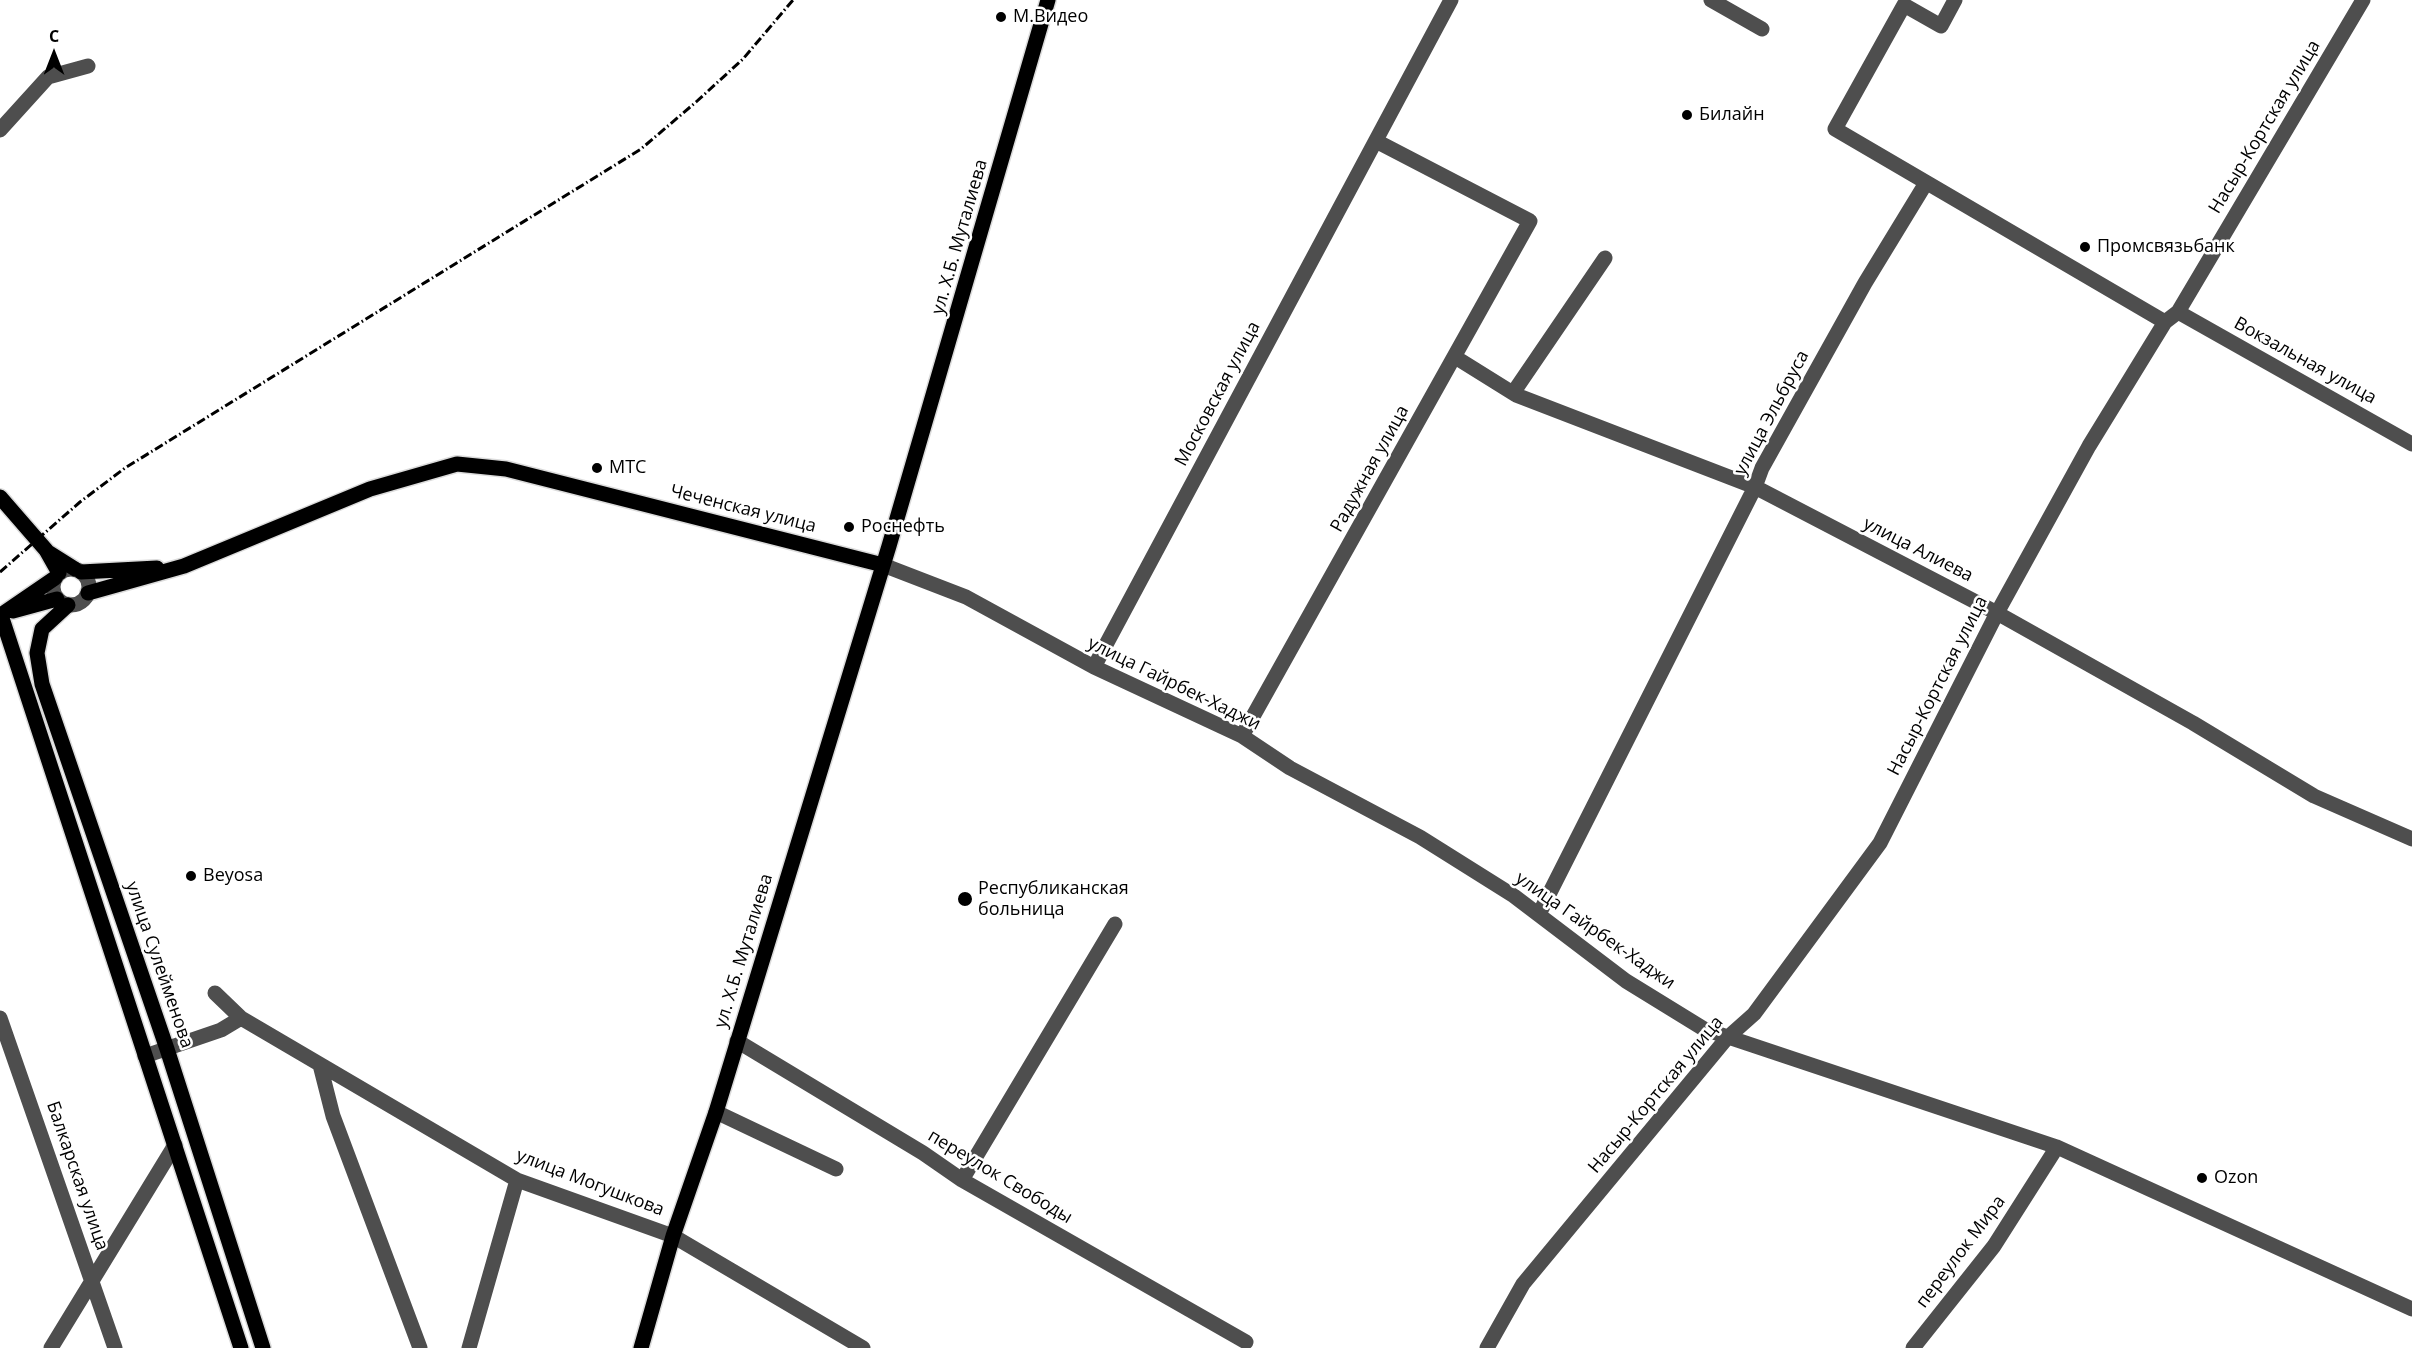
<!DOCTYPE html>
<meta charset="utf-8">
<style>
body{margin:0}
#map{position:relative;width:2412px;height:1348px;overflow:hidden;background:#fff;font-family:"Open Sans",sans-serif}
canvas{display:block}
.north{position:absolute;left:24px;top:24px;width:60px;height:60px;-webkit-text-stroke:4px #fff;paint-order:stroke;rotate:0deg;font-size:16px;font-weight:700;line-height:24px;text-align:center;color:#000}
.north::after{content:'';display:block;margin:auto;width:21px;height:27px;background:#000;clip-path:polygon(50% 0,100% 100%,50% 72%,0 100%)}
</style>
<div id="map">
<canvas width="2412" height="1348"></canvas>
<div class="north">С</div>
</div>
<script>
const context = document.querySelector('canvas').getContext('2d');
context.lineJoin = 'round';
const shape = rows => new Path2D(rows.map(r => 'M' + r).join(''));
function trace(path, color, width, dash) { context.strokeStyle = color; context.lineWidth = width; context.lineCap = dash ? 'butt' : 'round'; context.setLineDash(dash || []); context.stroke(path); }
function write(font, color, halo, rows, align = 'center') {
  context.font = font + ' "Open Sans",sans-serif'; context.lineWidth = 5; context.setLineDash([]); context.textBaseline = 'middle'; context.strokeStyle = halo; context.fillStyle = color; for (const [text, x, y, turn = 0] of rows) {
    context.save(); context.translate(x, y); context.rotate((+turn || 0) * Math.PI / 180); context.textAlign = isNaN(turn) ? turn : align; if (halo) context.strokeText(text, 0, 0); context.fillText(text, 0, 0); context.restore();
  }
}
const major = shape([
 [0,497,46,550,59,573],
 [48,552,75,569],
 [81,572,157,568],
 [88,593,184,566,370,489,457,464,506,469,883,565],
 [68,605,42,629,37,653,42,684,167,1049,263,1348],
 [13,611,57,599],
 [1,615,241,1348],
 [1,615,55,578],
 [641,1348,673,1236,716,1112,889,546,1048,0]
]);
trace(major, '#dbdbdb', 18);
trace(shape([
 [1711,0,1762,29],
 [1955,0,1941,26,1904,5,1835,129,2165,322],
 [0,130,48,77,88,66],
 [2178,312,2412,444],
 [1455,357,1516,395,1755,487,1997,613,2193,723,2314,796,2412,839],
 [1513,393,1605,258],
 [883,565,966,597,1094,667,1242,736,1290,768,1420,837,1514,896,1626,981,1704,1029,2057,1147,2412,1309],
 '53 587a18 18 0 1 1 36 0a18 18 0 1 1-36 0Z',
 [1094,667,1451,0],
 [1242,736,1530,221,1376,141],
 [1539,914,1755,487,1762,468,1865,283,1926,183],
 [215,993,241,1018,517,1180,673,1236,863,1348],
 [0,1018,115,1348],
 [737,1041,923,1153,962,1180,1246,1342],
 [145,1056,221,1030,241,1018],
 [320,1065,333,1116,420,1348],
 [716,1112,836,1169],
 [962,1180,1115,924],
 [51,1348,175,1145],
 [469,1348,517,1180],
 [1487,1348,1523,1284,1727,1038,1754,1014,1880,843,1997,613,2089,446,2165,322,2178,312,2363,0],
 [1913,1348,1994,1246,2057,1147]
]), '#4e4e4e', 15);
trace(major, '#000', 15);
trace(shape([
 [0,572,80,502,125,468,641,149,696,102,743,59,793,0]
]), '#000', 3, [9, 3, 1.5, 3]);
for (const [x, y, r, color] of [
 [1001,17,6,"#000"],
 [1687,115,6,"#000"],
 [2085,247,6,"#000"],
 [597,468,6,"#000"],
 [849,527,6,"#000"],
 [191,876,6,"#000"],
 [965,899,8,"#000"],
 [2202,1178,6,"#000"]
]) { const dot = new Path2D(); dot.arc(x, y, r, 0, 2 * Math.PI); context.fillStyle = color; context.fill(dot); trace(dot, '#fff', 2); }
write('18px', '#000', '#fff', [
 ["М.Видео",1013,17],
 ["Билайн",1699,115],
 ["Промсвязьбанк",2097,247],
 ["МТС",609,468],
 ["Роснефть",861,527],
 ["Beyosa",203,876],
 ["Республиканская",978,889],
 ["больница",978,910],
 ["Ozon",2214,1178]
], 'left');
write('18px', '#000', '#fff', [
 ["Насыр-Кортская улица",2265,127,-59],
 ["ул. Х.Б. Муталиева",960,237,-74],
 ["Вокзальная улица",2305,361,29],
 ["Московская улица",1218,394,-62],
 ["улица Эльбруса",1772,413,-62],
 ["Радужная улица",1370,469,-61],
 ["Чеченская улица",743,509,14],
 ["улица Алиева",1918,550,27],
 ["улица Гайрбек-Хаджи",1174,684,26],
 ["Насыр-Кортская улица",1938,686,-63],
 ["улица Гайрбек-Хаджи",1595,931,35],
 ["ул. Х.Б. Муталиева",744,951,-73],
 ["улица Сулейменова",159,965,71],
 ["Насыр-Кортская улица",1656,1095,-50],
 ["Балкарская улица",77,1176,71],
 ["переулок Свободы",1000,1177,31],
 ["улица Могушкова",590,1183,21],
 ["переулок Мира",1961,1252,-53]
]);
</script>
